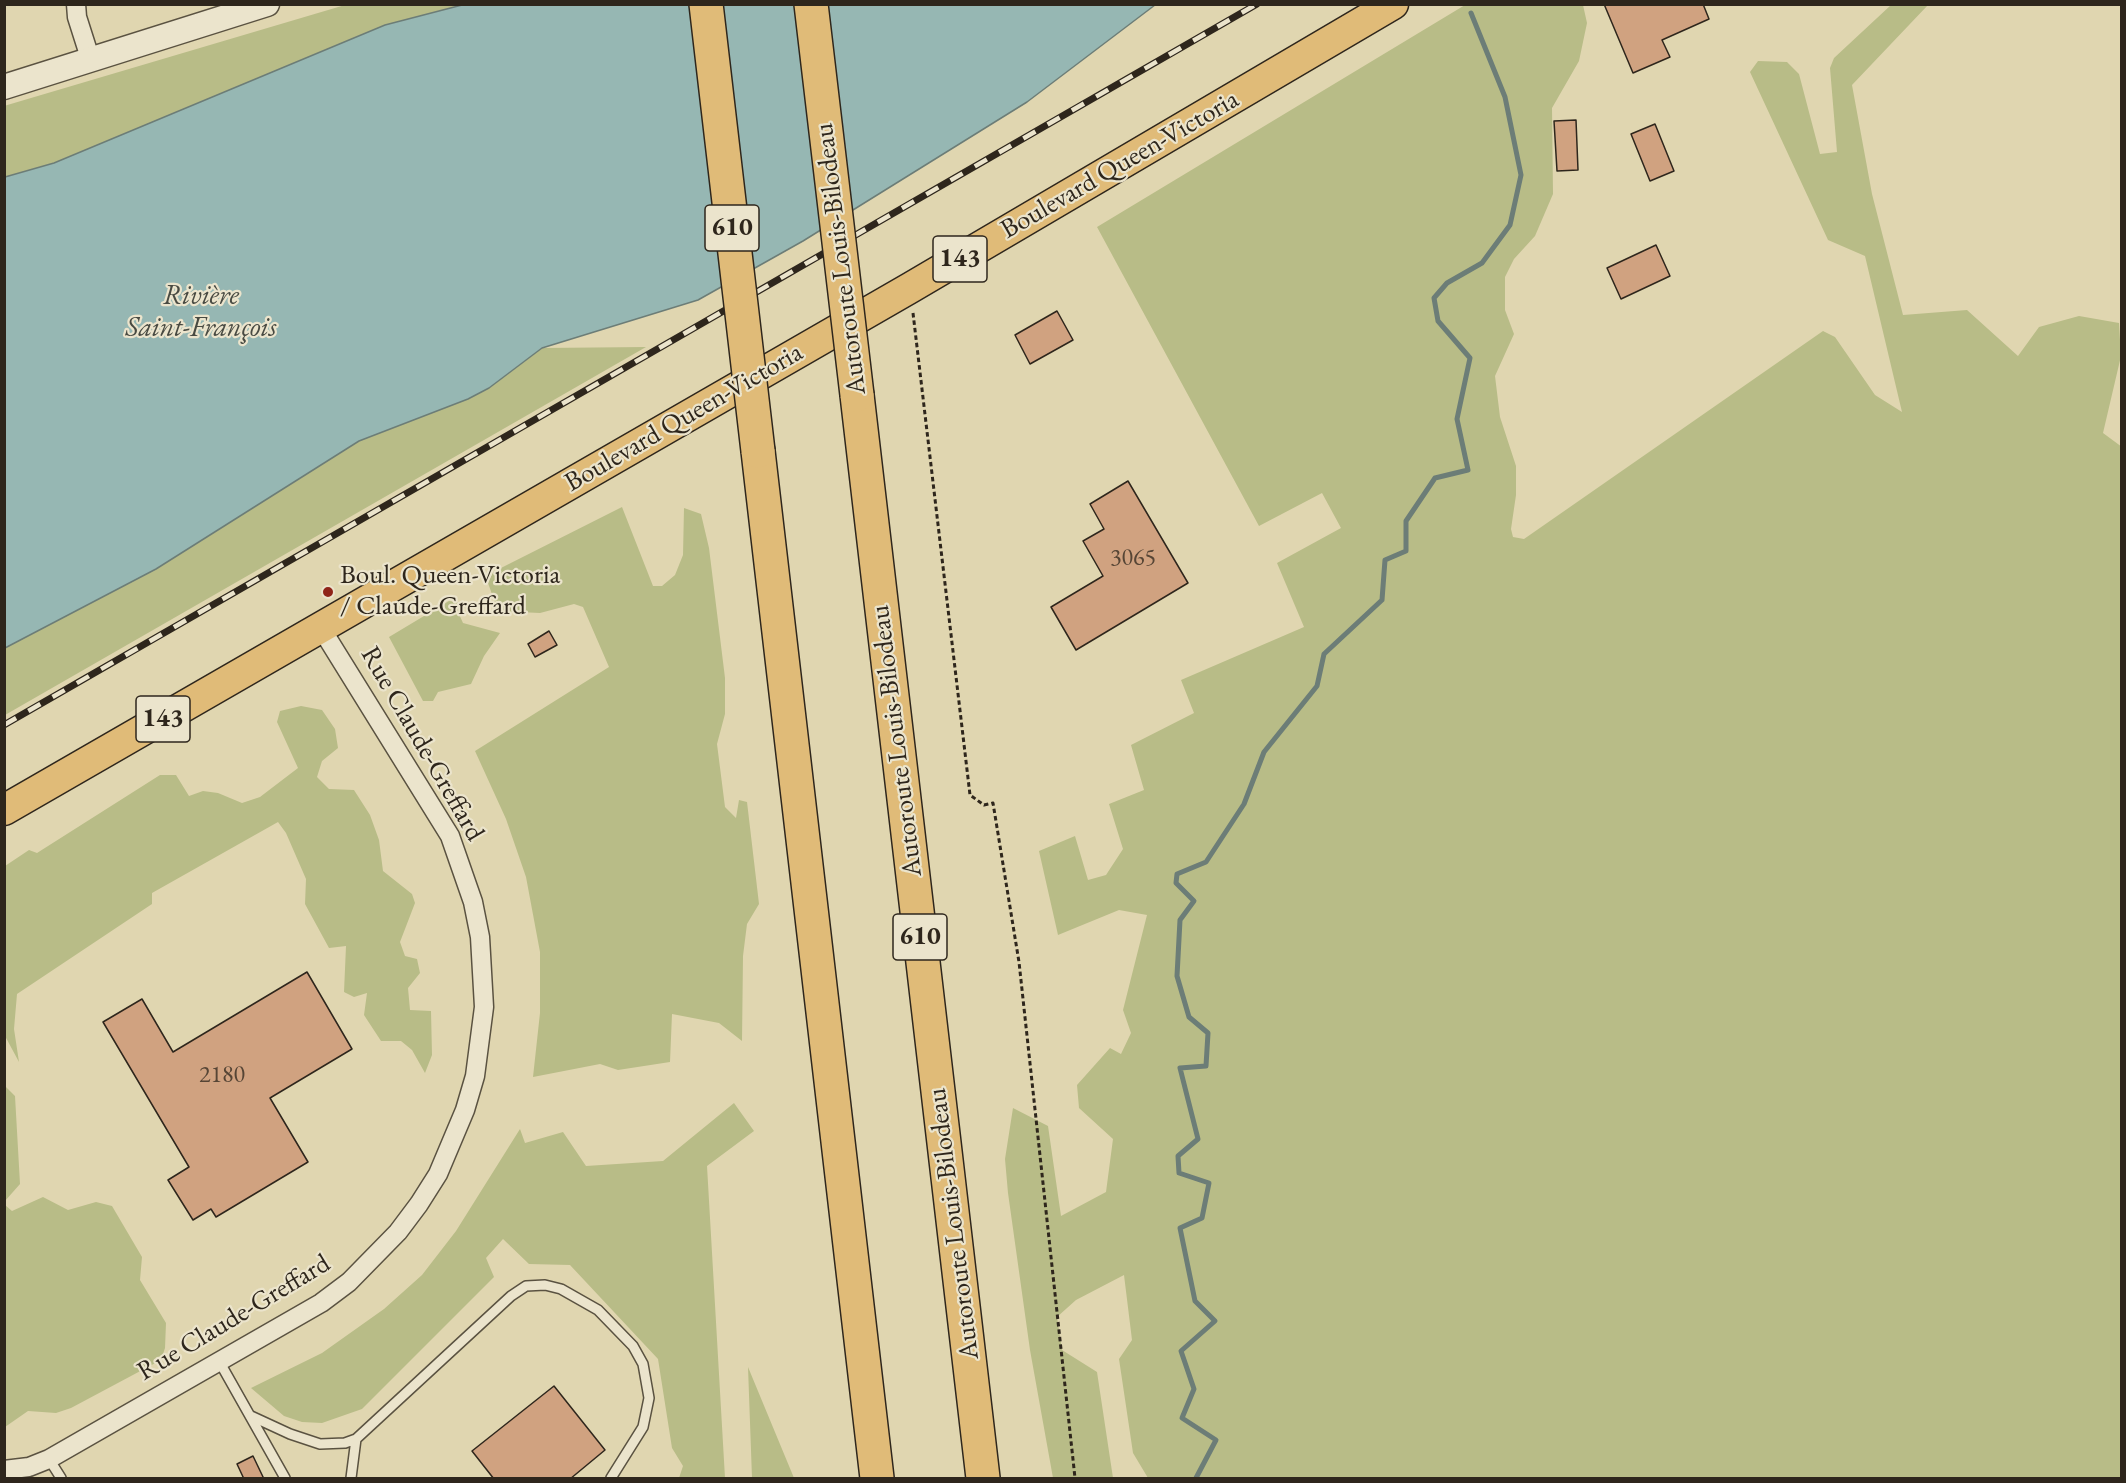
<!DOCTYPE html>
<meta charset="utf-8">
<style>
body{margin:0}
#map{position:relative;width:2126px;height:1483px;overflow:hidden;background:#e0d6b0;font-family:"EB Garamond",serif}
canvas{display:block}
.frame{position:absolute;inset:0;border:6px solid #2e261c;pointer-events:none}
</style>
<div id="map">
<canvas width="2126" height="1483"></canvas>
<div class="frame"></div>
</div>
<script>
const context = document.querySelector('canvas').getContext('2d');
context.lineJoin = 'round';
function paint(path, color) { context.fillStyle = color; context.fill(path, 'evenodd'); }
const shape = rows => new Path2D(rows.map(r => 'M' + r).join(''));
function trace(path, color, width, dash) { context.strokeStyle = color; context.lineWidth = width; context.lineCap = dash ? 'butt' : 'round'; context.setLineDash(dash || []); context.stroke(path); }
function write(font, color, halo, rows, align = 'center') {
  context.font = font + ' "EB Garamond",serif'; context.lineWidth = 4.5; context.setLineDash([]); context.textBaseline = 'middle'; context.strokeStyle = halo; context.fillStyle = color; for (const [text, x, y, turn = 0] of rows) {
    context.save(); context.translate(x, y); context.rotate((+turn || 0) * Math.PI / 180); context.textAlign = isNaN(turn) ? turn : align; if (halo) context.strokeText(text, 0, 0); context.fillText(text, 0, 0); context.restore();
  }
}
paint(shape([
 [345,5,462,5,385,25,54,163,5,177,4,106],
 [1465,5,1583,5,1587,23,1579,61,1552,108,1553,194,1535,236,1514,259,1505,277,1505,310,1514,334,1495,376,1500,417,1516,466,1516,495,1511,529,1513,537,1524,539,1823,331,1835,337,1875,395,1902,412,1865,256,1828,240,1750,72,1758,61,1787,62,1799,74,1820,154,1837,152,1830,68,1834,58,1891,5,1928,5,1852,85,1872,194,1903,315,1967,310,2018,356,2039,327,2079,316,2119,323,2121,356,2103,433,2122,447,2121,1478,1148,1478,1133,1453,1119,1359,1132,1340,1124,1275,1076,1300,1057,1317,1062,1350,1097,1372,1113,1478,1053,1478,1030,1350,1008,1193,1005,1159,1013,1108,1048,1126,1061,1216,1106,1192,1113,1139,1079,1108,1077,1085,1110,1048,1121,1054,1131,1033,1123,1010,1147,915,1119,910,1058,935,1039,851,1075,836,1088,880,1106,875,1123,849,1109,804,1144,790,1131,745,1194,713,1181,680,1304,627,1277,563,1341,528,1322,493,1259,526,1097,227],
 [646,347,5,715,4,648,156,569,359,441,468,399,489,388,542,348],
 [622,507,653,586,662,586,675,575,683,555,684,508,701,514,709,548,725,678,725,714,717,744,725,807,736,818,739,800,747,802,759,904,747,924,743,956,742,1041,719,1023,672,1014,670,1062,618,1070,600,1064,533,1077,540,1013,540,952,526,877,506,819,475,751,609,667,583,607,574,604,540,613,498,611,488,583,493,572],
 [449,601,471,604,458,612,463,623,500,633,484,656,471,684,438,692,433,701,423,701,389,637],
 [301,706,322,710,335,729,338,748,322,761,317,777,329,789,354,790,370,815,379,840,383,871,412,894,415,903,400,942,405,956,417,959,420,973,408,988,410,1010,431,1011,432,1055,425,1073,412,1050,401,1041,381,1041,364,1015,367,993,354,997,344,992,346,946,329,948,305,904,306,879,286,833,278,822,152,893,152,904,17,994,14,1029,19,1062,5,1036,5,866,29,850,37,853,160,775,176,775,189,796,203,791,218,793,242,803,260,797,298,768,277,722,280,711],
 [5,1086,15,1096,20,1184,5,1201],
 [734,1103,754,1131,707,1166,725,1478,679,1478,683,1466,672,1448,658,1359,570,1265,529,1264,503,1239,486,1258,494,1277,362,1409,322,1423,302,1422,284,1416,251,1388,322,1353,384,1309,422,1275,456,1231,520,1129,525,1143,563,1132,586,1166,663,1161],
 [43,1197,68,1210,96,1202,112,1206,142,1257,140,1280,166,1323,165,1348,161,1360,71,1408,56,1413,28,1411,5,1427,5,1205,12,1211],
 [748,1367,794,1478,752,1478]
]), '#b8bc87');
const water = shape([
 [462,5,1155,5,1027,102,803,241,698,300,542,348,489,388,468,399,359,441,156,569,5,648,5,177,54,163,385,25,462,5]
]);
paint(water, '#96b7b3');
trace(water, '#6c7d77', 1.5);
trace(shape([
 [1196,1478,1216,1440,1182,1418,1194,1389,1181,1351,1215,1321,1195,1301,1180,1228,1202,1218,1209,1183,1179,1173,1178,1156,1198,1139,1180,1068,1206,1066,1208,1033,1189,1017,1177,976,1180,920,1194,901,1176,883,1177,874,1206,862,1244,804,1264,752,1317,686,1324,654,1382,600,1385,560,1406,551,1406,521,1435,478,1468,470,1457,419,1470,358,1438,321,1434,298,1447,283,1482,263,1510,225,1521,175,1505,97,1471,13]
]), '#6c7d77', 5);
const building = shape([
 [1604,4,1703,4,1709,19,1662,40,1670,57,1633,73,1604,4],
 [1576,120,1578,170,1557,171,1554,121,1576,120],
 [1655,124,1674,171,1650,181,1631,134,1655,124],
 [1656,245,1670,276,1621,299,1607,268,1656,245],
 [1057,311,1073,340,1030,364,1015,335,1057,311],
 [1128,481,1188,583,1076,650,1051,607,1103,576,1083,541,1104,529,1090,504,1128,481],
 [549,631,557,645,535,657,528,644,549,631],
 [307,972,352,1049,270,1098,308,1162,216,1217,211,1209,193,1220,168,1180,189,1167,103,1022,142,999,173,1052,307,972],
 [554,1386,605,1450,570,1479,494,1479,472,1451,554,1386],
 [253,1456,264,1479,244,1479,237,1464,253,1456]
]);
paint(building, '#d0a280');
trace(building, '#2e261c', 1.5);
const service = shape([
 [219,1361,285,1478],
 [251,1416,290,1434,320,1444,345,1443,356,1439,511,1296,526,1286,545,1285,561,1289,598,1310,633,1346,643,1364,649,1398,643,1427,611,1478],
 [49,1459,61,1478],
 [351,1478,356,1439]
]);
const minor = shape([
 [76,4,77,17,91,61],
 [4,1470,29,1467,49,1459,321,1303,349,1282,398,1232,419,1204,438,1174,465,1110,475,1076,484,1007,480,937,473,902,450,836,321,628]
]);
const tertiary = shape([
 [4,87,267,4]
]);
const primary = shape([
 [4,810,910,288,1393,4]
]);
const motorway = shape([
 [857,395,983,1478],
 [758,451,877,1478]
]);
trace(service, '#5a5241', 12);
trace(minor, '#5a5241', 21);
trace(tertiary, '#5a5241', 27);
trace(primary, '#2e261c', 33);
trace(motorway, '#2e261c', 36);
trace(shape([
 [913,313,970,795,984,805,993,803,1019,962,1075,1478]
]), '#2e261c', 3, [4.5, 3]);
trace(service, '#ebe4cc', 9);
trace(minor, '#ebe4cc', 18);
trace(tertiary, '#ebe4cc', 24);
trace(primary, '#e0bb78', 30);
trace(motorway, '#e0bb78', 33);
const rail = shape([
 [4,725,1257,4]
]);
trace(rail, '#2e261c', 7);
trace(rail, '#ebe4cc', 4.5, [14]);
const motorwayBridge = shape([
 [706,4,758,451],
 [811,4,857,395]
]);
trace(motorwayBridge, '#2e261c', 36, []);
trace(motorwayBridge, '#e0bb78', 33);
for (const [x, y, r, color] of [
 [328,592,6,"#8f2418"]
]) { const dot = new Path2D(); dot.arc(x, y, r, 0, 2 * Math.PI); context.fillStyle = color; context.fill(dot); trace(dot, '#ebe4cc', 2); }
write('24px', '#564535', null, [
 ["3065",1133,558],
 ["2180",222,1075]
]);
for (const [x, y, w] of [
 [732,228,54],
 [960,259,54],
 [163,719,54],
 [920,937,54]
]) { const box = new Path2D(); box.roundRect(x - w / 2, y - 23, w, 46, 4.5); context.fillStyle = '#ebe4cc'; context.fill(box); trace(box, '#2e261c', 1.5); }
write('bold 26px', '#2e261c', null, [
 ["610",732,228],
 ["143",960,259],
 ["143",163,719],
 ["610",920,937]
]);
write('27px', '#2e261c', '#ebe4cc', [
 ["Boulevard Queen-Victoria",1120,165,-30],
 ["Autoroute Louis-Bilodeau",841,259,-97],
 ["Boulevard Queen-Victoria",684,418,-30],
 ["Autoroute Louis-Bilodeau",897,741,-97],
 ["Rue Claude-Greffard",422,744,60],
 ["Autoroute Louis-Bilodeau",954,1224,-97],
 ["Rue Claude-Greffard",234,1318,-31]
]);
write('27px', '#2e261c', '#ebe4cc', [
 ["Boul. Queen-Victoria",340,576],
 ["/ Claude-Greffard",340,607]
], 'left');
write('italic 28px', '#484a42', '#ebe4cc', [
 ["Rivière",201,296],
 ["Saint-François",201,328]
]);
</script>
